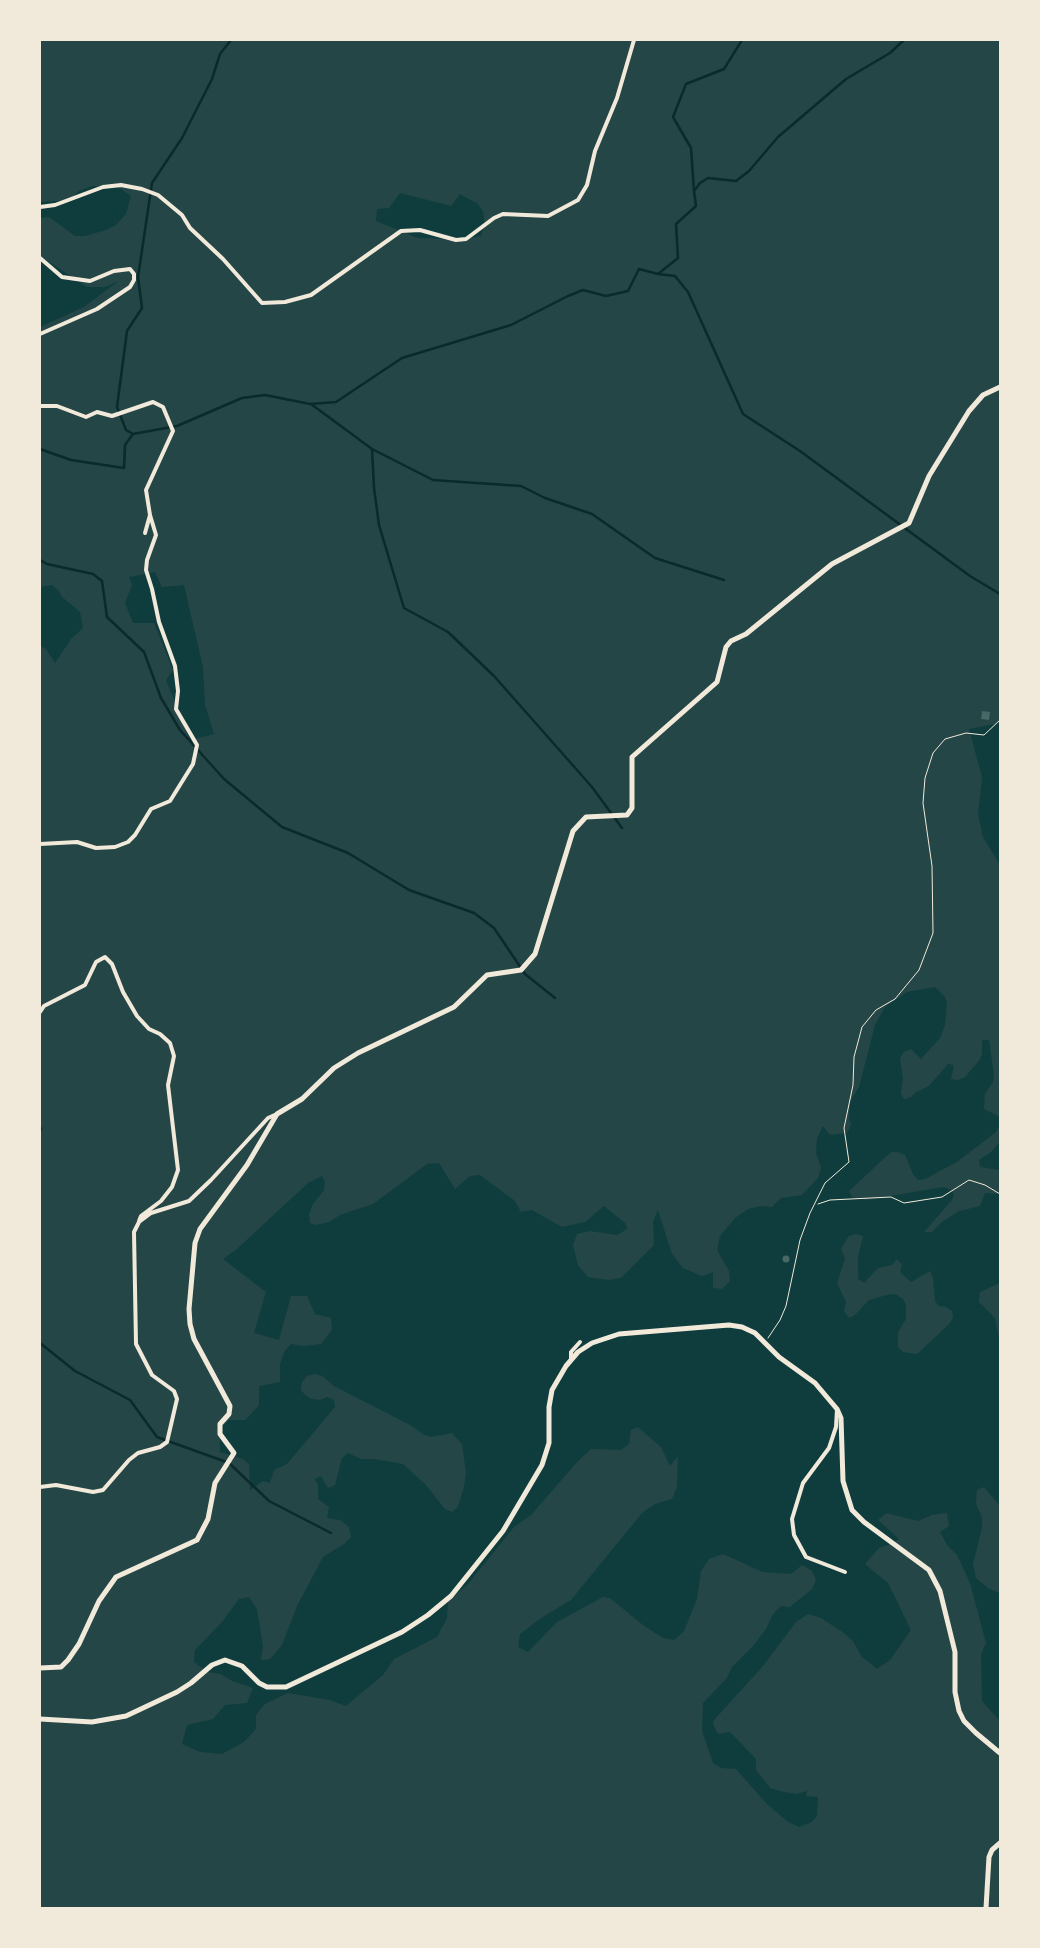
<!DOCTYPE html>
<style>
body{margin:0}
#map{position:relative;width:1040px;height:1948px;overflow:hidden;background:#0f3d3e;font-family:"DejaVu Sans",sans-serif}
canvas{display:block}
.frame{position:absolute;inset:0;border:41px solid #f1e9da;pointer-events:none}
</style>
<div id="map">
<canvas width="1040" height="1948"></canvas>
<div class="frame"></div>
</div>
<script>
const context = document.querySelector('canvas').getContext('2d');
context.lineJoin = 'round';
function paint(path, color) { context.fillStyle = color; context.fill(path, 'evenodd'); }
const shape = rows => new Path2D(rows.map(r => 'M' + r).join(''));
function trace(path, color, width, dash) { context.strokeStyle = color; context.lineWidth = width; context.lineCap = dash ? 'butt' : 'round'; context.setLineDash(dash || []); context.stroke(path); }
paint(shape([
 [40,40,1000,40,1000,723,969,729,982,777,978,814,983,837,1000,865,1000,1117,984,1109,985,1094,993,1082,994,1075,989,1040,982,1040,982,1054,979,1061,965,1077,958,1080,951,1079,954,1065,948,1064,929,1086,916,1092,911,1097,904,1099,901,1093,903,1078,900,1058,904,1052,911,1049,921,1059,940,1038,945,1025,947,1004,945,997,935,987,907,992,885,1007,875,1025,859,1087,850,1102,849,1116,851,1125,847,1133,830,1135,823,1126,817,1138,816,1153,821,1168,818,1178,802,1195,781,1198,772,1207,761,1206,748,1209,735,1218,720,1236,717,1250,729,1271,730,1281,722,1289,713,1288,713,1272,702,1276,683,1268,672,1254,658,1210,653,1222,654,1245,621,1278,609,1280,588,1277,578,1265,573,1245,577,1234,589,1231,617,1235,627,1229,626,1224,604,1206,585,1222,562,1227,532,1210,521,1212,515,1201,480,1175,470,1176,455,1189,439,1163,427,1164,373,1204,340,1215,329,1222,316,1225,310,1223,309,1215,313,1204,324,1190,325,1182,322,1176,308,1183,237,1249,223,1259,266,1292,254,1333,279,1340,291,1296,307,1296,315,1314,331,1318,332,1330,321,1344,305,1346,291,1344,284,1352,280,1364,280,1382,259,1386,259,1405,253,1412,245,1420,229,1420,220,1429,220,1452,243,1459,249,1464,250,1490,263,1481,270,1483,274,1470,287,1464,335,1407,334,1400,327,1397,320,1400,312,1399,305,1395,301,1390,302,1382,307,1376,315,1374,322,1376,334,1386,412,1426,424,1435,431,1437,452,1433,462,1444,466,1473,464,1487,458,1507,452,1512,445,1509,426,1485,403,1464,375,1459,361,1459,348,1453,342,1458,335,1485,328,1488,321,1476,315,1479,318,1485,318,1499,329,1507,327,1518,340,1520,349,1527,351,1537,344,1544,323,1557,297,1606,282,1645,270,1659,261,1660,263,1646,257,1609,249,1597,239,1599,222,1622,195,1650,194,1662,207,1672,221,1674,232,1681,253,1688,247,1703,225,1705,213,1719,187,1725,182,1744,200,1752,222,1754,244,1742,256,1729,256,1715,265,1704,288,1693,330,1700,346,1706,383,1675,394,1659,437,1637,447,1618,448,1601,468,1584,514,1527,531,1515,579,1460,591,1449,621,1450,629,1444,631,1430,638,1427,661,1447,670,1466,678,1456,677,1487,672,1499,655,1504,642,1513,571,1600,541,1618,520,1634,518,1647,528,1652,557,1622,603,1597,610,1598,643,1625,663,1638,674,1640,684,1631,697,1599,701,1571,709,1559,723,1554,763,1572,791,1574,802,1565,812,1571,816,1580,812,1589,790,1607,781,1606,773,1614,766,1629,754,1645,732,1667,727,1678,703,1703,702,1731,713,1763,721,1768,736,1769,766,1803,788,1822,799,1827,812,1822,817,1816,818,1797,806,1796,807,1791,797,1794,784,1792,770,1788,756,1770,756,1759,730,1732,718,1734,713,1724,714,1720,763,1666,796,1622,808,1614,821,1618,844,1633,853,1641,862,1657,877,1669,890,1660,911,1630,888,1583,865,1564,879,1548,891,1544,899,1539,878,1520,886,1513,918,1521,932,1515,947,1513,949,1526,940,1532,947,1545,957,1555,970,1583,986,1643,981,1654,982,1701,1000,1721,1000,1908,40,1908,40,646,46,649,55,663,71,639,83,628,80,612,62,597,59,591,52,585,40,587,40,327,84,307,117,282,105,287,87,287,40,256,40,218,49,217,75,236,85,236,106,230,116,225,126,214,131,196,121,189,107,186,92,186,79,191,69,200,40,202],
 [400,193,451,206,460,194,465,197,477,203,483,211,485,225,481,236,463,239,418,238,376,221,377,209,389,208],
 [155,572,162,587,184,585,203,667,205,705,214,734,190,740,166,680,173,670,154,623,133,623,125,603,132,585,129,577],
 [1000,1125,1000,1142,991,1152,979,1160,980,1167,1000,1170,1000,1194,985,1193,980,1206,959,1211,942,1222,932,1232,924,1232,952,1200,954,1194,949,1189,943,1187,866,1200,852,1197,849,1191,891,1152,898,1152,905,1155,913,1174,918,1180,925,1179,957,1162,996,1132],
 [856,1234,863,1236,858,1257,858,1279,864,1283,878,1268,892,1265,897,1259,902,1265,900,1272,911,1282,930,1271,933,1278,935,1301,939,1306,946,1307,952,1311,953,1318,949,1324,917,1354,903,1352,898,1347,898,1332,906,1319,906,1305,903,1299,897,1295,890,1294,869,1300,855,1315,849,1318,844,1311,846,1302,837,1283,845,1259,841,1248,849,1236],
 [1000,1283,1000,1343,995,1318,979,1302,980,1292],
 [984,1487,1000,1506,1000,1593,988,1588,976,1578,973,1564,982,1528,982,1517,976,1504,977,1490]
]), '#244646');
trace(shape([
 [694,191,691,148,673,117,686,84,724,69,742,40],
 [658,274,675,276,688,292,743,414,800,451,970,576,1000,594],
 [311,404,372,449,433,480,521,486,545,498,592,514,655,558,724,580],
 [133,434,126,430,117,407,127,331,142,308,138,277,152,183,182,138,212,79,220,54,231,40],
 [40,449,71,460,124,468,125,445,133,434,177,426,242,398,265,395,310,404,336,402,402,358,511,325,568,296,583,290,606,296,628,291,639,269,658,274,678,258,676,224,696,206,694,191,700,183,708,178,736,181,749,171,778,137,846,79,890,53,904,40],
 [372,449,374,488,379,525,404,608,448,632,494,676,592,787,622,828],
 [40,560,47,564,93,574,102,581,107,617,144,652,161,698,180,730,224,779,282,827,348,853,409,890,474,913,494,928,525,974,555,998],
 [40,1127,41,1129],
 [40,1343,75,1371,130,1400,157,1437,229,1463,269,1501,331,1533]
]), '#0a2a2b', 2.5);
paint(shape([
 [982,711,990,712,989,720,981,719],
 '782.5 1259a3.5 3.5 0 1 1 7 0a3.5 3.5 0 1 1-7 0Z'
]), '#486865');
trace(shape([
 [818,1204,830,1200,891,1197,904,1203,942,1197,969,1180,985,1185,1000,1194],
 [768,1338,780,1320,786,1306,800,1240,810,1213,825,1183,849,1162,844,1128,853,1085,854,1057,862,1027,876,1010,895,999,919,970,933,933,932,866,923,803,925,778,933,753,945,739,966,733,984,735,1000,720]
]), '#f1e9da', 1);
trace(shape([
 [40,207,55,205,103,187,121,185,142,189,158,195,182,215,190,228,223,259,262,303,285,302,311,295,401,231,420,230,456,240,466,239,494,218,503,214,548,216,578,200,587,185,595,151,617,98,634,40],
 [40,258,62,277,90,281,114,271,130,269,134,274,134,280,130,287,97,309,40,334],
 [40,406,57,406,86,417,97,412,112,416,153,402,163,407,173,431,146,490,150,515,145,533],
 [40,844,77,842,96,848,115,847,128,842,135,835,151,809,170,801,193,764,197,745,176,709,178,691,175,666,159,622,152,589,146,570,147,560,156,535,150,515],
 [40,1012,44,1006,85,985,96,962,105,957,112,964,123,992,137,1016,149,1029,160,1034,170,1043,174,1056,168,1085,178,1170,172,1187,161,1201,141,1216,139,1221],
 [571,1359,571,1352,580,1342],
 [837,1409,836,1427,829,1448,803,1483,792,1519,794,1535,806,1557,845,1572],
 [40,1487,56,1485,93,1492,103,1490,129,1460,138,1453,160,1447,167,1442,177,1399,174,1391,152,1375,136,1344,134,1232,139,1222,151,1213,189,1201,211,1180,268,1118,277,1114]
]), '#f1e9da', 4);
trace(shape([
 [40,1668,61,1667,68,1660,79,1644,99,1601,116,1577,197,1540,208,1519,215,1483,234,1453,220,1434,220,1424,229,1414,230,1406,194,1339,190,1324,189,1309,195,1243,200,1229,247,1165,277,1114,302,1099,334,1068,358,1053,454,1007,487,975,521,970,535,954,573,831,586,817,627,815,632,808,632,757,717,682,726,647,731,641,746,634,832,564,909,523,929,476,969,411,983,395,1000,387],
 [40,1719,92,1722,126,1716,177,1692,191,1683,212,1665,225,1660,242,1666,259,1683,267,1687,286,1687,402,1632,428,1615,451,1596,503,1531,542,1465,549,1443,549,1407,552,1390,566,1366,578,1352,592,1343,619,1334,729,1325,742,1327,755,1333,779,1357,815,1383,837,1409,841,1418,843,1481,852,1510,864,1522,929,1570,940,1591,955,1652,955,1692,959,1711,964,1721,976,1733,1000,1753],
 [986,1908,989,1857,992,1850,1000,1843]
]), '#f1e9da', 5);
</script>
